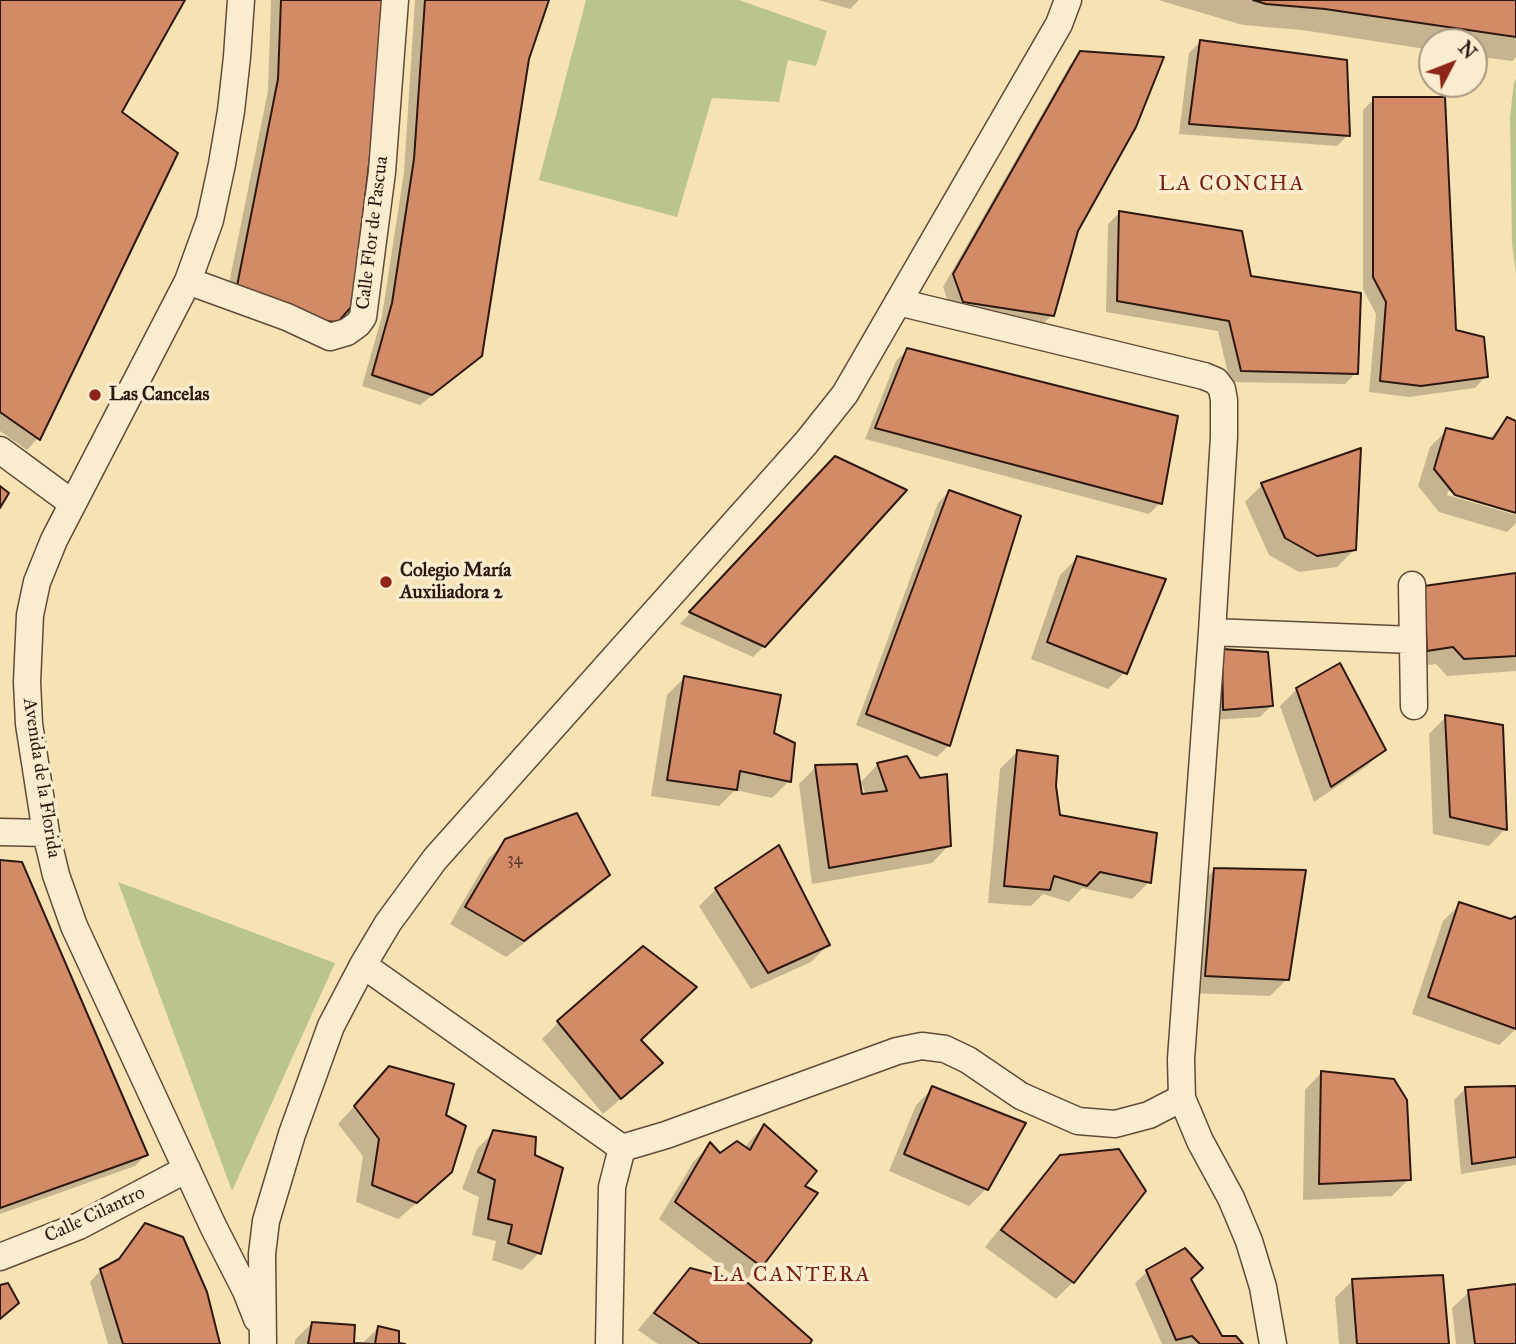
<!DOCTYPE html>
<meta charset="utf-8">
<style>
body{margin:0}
#map{position:relative;width:1516px;height:1344px;overflow:hidden;background:#f7e2b3;font-family:"IM FELL Great Primer",serif}
canvas{display:block}
.north{position:absolute;left:1418px;top:28px;width:70px;height:70px;box-sizing:border-box;background:#faecce;border:2px solid #a89782;border-radius:50%;rotate:48deg;font-size:19px;font-weight:700;line-height:28px;text-align:center;color:#2d1811}
.north::after{content:'';display:block;margin:auto;width:24px;height:32px;background:#8f2418;clip-path:polygon(50% 0,100% 100%,50% 72%,0 100%)}
</style>
<div id="map">
<canvas width="1516" height="1344"></canvas>
<div class="north">N</div>
</div>
<script>
const context = document.querySelector('canvas').getContext('2d');
context.lineJoin = 'round';
function paint(path, color) { context.fillStyle = color; context.fill(path, 'evenodd'); }
const shape = rows => new Path2D(rows.map(r => 'M' + r).join(''));
function trace(path, color, width, dash) { context.strokeStyle = color; context.lineWidth = width; context.lineCap = dash ? 'butt' : 'round'; context.setLineDash(dash || []); context.stroke(path); }
function write(font, color, halo, rows, align = 'center') {
  context.font = font + ' "IM FELL Great Primer",serif'; context.lineWidth = 7; context.setLineDash([]); context.textBaseline = 'middle'; context.strokeStyle = halo; context.fillStyle = color; for (const [text, x, y, turn = 0] of rows) {
    context.save(); context.translate(x, y); context.rotate((+turn || 0) * Math.PI / 180); context.textAlign = isNaN(turn) ? turn : align; if (halo) context.strokeText(text, 0, 0); context.fillText(text, 0, 0); context.restore();
  }
}
paint(shape([
 [586,0,739,0,827,31,816,66,788,60,779,102,712,98,677,217,539,180],
 [1516,79,1516,274,1512,243,1510,117,1514,82],
 [118,882,335,963,232,1191]
]), '#bac48e');
paint(shape([
 [0,0,183,0,120,112,38,438,27,450,0,431],
 [271,0,381,0,350,305,326,333,226,298,268,91],
 [415,0,547,0,528,59,480,355,468,367,420,405,362,386,382,316,404,172],
 [818,0,859,0,850,9],
 [1158,0,1516,0,1516,57,1512,61,1474,56,1474,42,1432,42,1432,50,1302,30,1243,25],
 [1200,42,1348,135,1337,146,1179,134,1189,53],
 [1081,53,1076,230,1052,315,1041,326,952,313,943,287,1070,65],
 [1374,99,1454,331,1486,376,1475,388,1409,397,1369,392,1376,314,1363,289,1363,110],
 [1119,213,1249,278,1356,373,1345,384,1230,382,1218,331,1106,312,1108,224],
 [907,350,1160,503,1149,514,865,439,896,361],
 [1507,419,1516,423,1516,511,1448,491,1447,495,1516,515,1516,523,1507,532,1439,512,1418,486,1430,447,1447,430,1488,440],
 [824,470,764,646,753,657,680,624],
 [1262,485,1354,550,1337,567,1299,572,1269,555,1245,502],
 [949,492,1018,517,948,746,937,757,856,725,938,503],
 [1077,558,1125,672,1108,689,1031,659,1060,575],
 [1516,574,1516,671,1447,676,1436,664,1411,667,1407,604],
 [1222,651,1271,706,1260,717,1212,720],
 [684,678,772,734,789,781,772,798,735,790,719,806,651,796,667,695],
 [1297,689,1384,749,1367,766,1314,802,1280,706],
 [1446,717,1505,829,1489,846,1433,834,1429,734],
 [1017,752,1055,786,1058,816,1149,882,1132,899,1082,888,1069,902,1043,894,1031,906,988,903,1000,769],
 [906,758,949,845,932,863,812,884,799,784,816,767,861,795,866,795,861,782,877,765],
 [506,841,608,875,591,892,506,957,450,924,488,859],
 [778,848,828,945,811,962,751,989,699,906,716,889],
 [0,862,146,1155,135,1166,0,1214],
 [1214,870,1287,979,1270,996,1189,993,1197,887],
 [1460,904,1511,921,1516,918,1516,1029,1499,1045,1412,1014,1443,921],
 [559,1022,639,1041,644,1079,603,1114,542,1039],
 [389,1068,444,1116,433,1189,398,1219,356,1202,363,1156,338,1124],
 [1321,1073,1409,1179,1392,1196,1303,1200,1305,1090],
 [933,1088,986,1189,969,1206,889,1171,916,1105],
 [1516,1088,1516,1165,1461,1174,1454,1100,1465,1089],
 [764,1126,802,1186,815,1193,760,1266,743,1283,659,1219,694,1161,710,1145,720,1155,745,1148,748,1143],
 [494,1132,539,1253,522,1270,492,1260,496,1241,472,1235,479,1197,462,1189,477,1149],
 [1060,1157,1073,1282,1056,1299,985,1247,1043,1175],
 [146,1225,218,1344,108,1344,90,1282,101,1270,115,1263,135,1236],
 [1185,1250,1190,1279,1221,1338,1241,1344,1162,1344,1135,1283,1147,1272],
 [690,1270,808,1344,658,1344,638,1330,673,1287],
 [1352,1281,1447,1344,1339,1344,1335,1298],
 [1516,1286,1516,1344,1456,1344,1452,1308,1469,1292],
 [312,1323,352,1344,295,1344,295,1340],
 [378,1328,397,1344,362,1344]
]), '#0003');
const building = shape([
 [0,0,185,0,122,112,178,153,40,440,0,412,0,0],
 [281,0,383,0,372,139,352,306,338,322,323,321,237,286,278,79,281,0],
 [425,0,549,0,529,59,482,356,432,395,372,375,392,303,414,159,425,0],
 [1253,0,1516,0,1516,37,1325,9,1266,4,1253,0],
 [1200,40,1347,60,1350,136,1189,124,1200,40],
 [1080,51,1164,57,1136,127,1078,231,1054,316,963,302,953,274,1080,51],
 [1373,97,1445,97,1456,330,1484,337,1488,377,1421,386,1380,381,1386,302,1373,277,1373,97],
 [1119,211,1242,231,1251,276,1361,293,1358,374,1241,371,1229,321,1117,301,1119,211],
 [907,348,1178,416,1162,504,875,428,907,348],
 [1507,417,1516,421,1516,513,1455,495,1434,469,1446,428,1493,439,1507,417],
 [1361,448,1356,550,1317,556,1285,538,1261,483,1361,448],
 [835,456,907,490,765,647,689,612,835,456],
 [0,486,9,493,0,508,0,486],
 [949,490,1021,516,950,746,866,714,949,490],
 [1077,556,1166,579,1127,674,1047,642,1077,556],
 [1516,573,1516,656,1464,659,1453,647,1427,651,1424,586,1516,573],
 [1222,649,1268,652,1273,706,1223,710,1222,649],
 [1340,663,1386,750,1331,787,1296,688,1340,663],
 [684,676,781,695,774,733,795,743,791,782,740,771,737,790,667,780,684,676],
 [1445,715,1503,725,1507,830,1450,817,1445,715],
 [1017,750,1058,756,1056,786,1060,815,1157,833,1151,883,1100,872,1087,886,1054,876,1050,890,1004,886,1017,750],
 [907,756,920,778,947,774,951,846,829,868,815,765,857,764,862,794,887,791,877,763,907,756],
 [577,813,610,875,524,941,465,907,505,839,577,813],
 [779,845,830,945,768,973,715,888,779,845],
 [0,860,22,862,148,1155,0,1208,0,860],
 [1214,868,1306,870,1289,980,1205,976,1214,868],
 [1459,902,1511,919,1516,916,1516,1029,1428,997,1459,902],
 [643,946,697,987,641,1040,663,1063,621,1099,557,1021,643,946],
 [389,1066,454,1084,446,1115,466,1126,452,1172,417,1203,372,1185,379,1139,354,1106,389,1066],
 [1321,1071,1394,1079,1407,1100,1411,1180,1319,1184,1321,1071],
 [932,1086,1026,1123,988,1190,904,1154,932,1086],
 [1516,1086,1516,1157,1472,1164,1465,1087,1516,1086],
 [764,1124,817,1171,805,1186,818,1193,762,1267,675,1202,710,1142,720,1153,737,1141,750,1150,764,1124],
 [493,1130,536,1137,535,1155,563,1168,541,1254,508,1243,512,1225,488,1219,495,1180,478,1172,493,1130],
 [1119,1149,1146,1191,1074,1283,1001,1230,1060,1155,1119,1149],
 [145,1223,183,1237,207,1292,220,1344,123,1344,100,1269,119,1259,145,1223],
 [1185,1248,1203,1268,1191,1279,1222,1336,1236,1336,1243,1344,1200,1344,1192,1336,1176,1340,1146,1270,1185,1248],
 [690,1268,748,1283,812,1340,810,1344,700,1344,654,1313,690,1268],
 [1443,1275,1449,1344,1357,1344,1352,1279,1443,1275],
 [8,1283,19,1303,0,1319,0,1285,8,1283],
 [1516,1284,1516,1344,1475,1344,1468,1290,1516,1284],
 [312,1322,355,1325,354,1343,374,1344,308,1344,312,1322],
 [378,1326,399,1331,399,1343,405,1344,375,1344,378,1326]
]);
paint(building, '#d38b67');
trace(building, '#2d1811', 2);
const minor = shape([
 [241,0,237,57,231,111,222,164,210,220,188,281,54,540,37,582,30,615,27,682,29,724,46,833,56,875,74,926,213,1226,246,1291,257,1319],
 [188,281,287,317,330,337,347,332,358,324,363,317,382,172,395,0],
 [898,302,1204,376,1216,381,1222,389,1224,400,1224,437,1212,632,1181,1059,1182,1098,1200,1141,1231,1198,1249,1241,1263,1287,1273,1344],
 [0,450,72,503],
 [1412,585,1414,706],
 [1212,632,1413,640],
 [0,832,46,833],
 [363,965,622,1148,612,1187,609,1344],
 [622,1148,666,1135,897,1051,922,1046,945,1049,968,1060,1021,1096,1078,1121,1115,1124,1149,1115,1182,1098],
 [0,1257,79,1226,187,1169],
 [263,1344,262,1254,266,1221,292,1134,331,1026,363,965,388,923,435,859,806,443,845,394,1059,24,1068,0]
]);
trace(minor, '#604a3a', 29);
trace(minor, '#faecce', 26);
for (const [x, y, r, color] of [
 [95,395,7,"#8f2418"],
 [386,582,7,"#8f2418"]
]) { const dot = new Path2D(); dot.arc(x, y, r, 0, 2 * Math.PI); context.fillStyle = color; context.fill(dot); trace(dot, '#faecce', 2.5); }
write('16px', '#563526', null, [
 ["34",515,860]
]);
write('19px', '#2d1811', '#faecce', [
 ["Calle Flor de Pascua",373,233,-83],
 ["Avenida de la Florida",41,778,81],
 ["Calle Cilantro",95,1215,-25]
]);
write('bold 19px', '#2d1811', '#faecce', [
 ["Las Cancelas",109,395],
 ["Colegio María",400,571],
 ["Auxiliadora 2",400,593]
], 'left');
context.letterSpacing = '2px';
write('21px', '#7a1f14', '#faecce', [
 ["LA CONCHA",1232,185],
 ["LA CANTERA",792,1276]
]);
context.letterSpacing = '0px';
</script>
